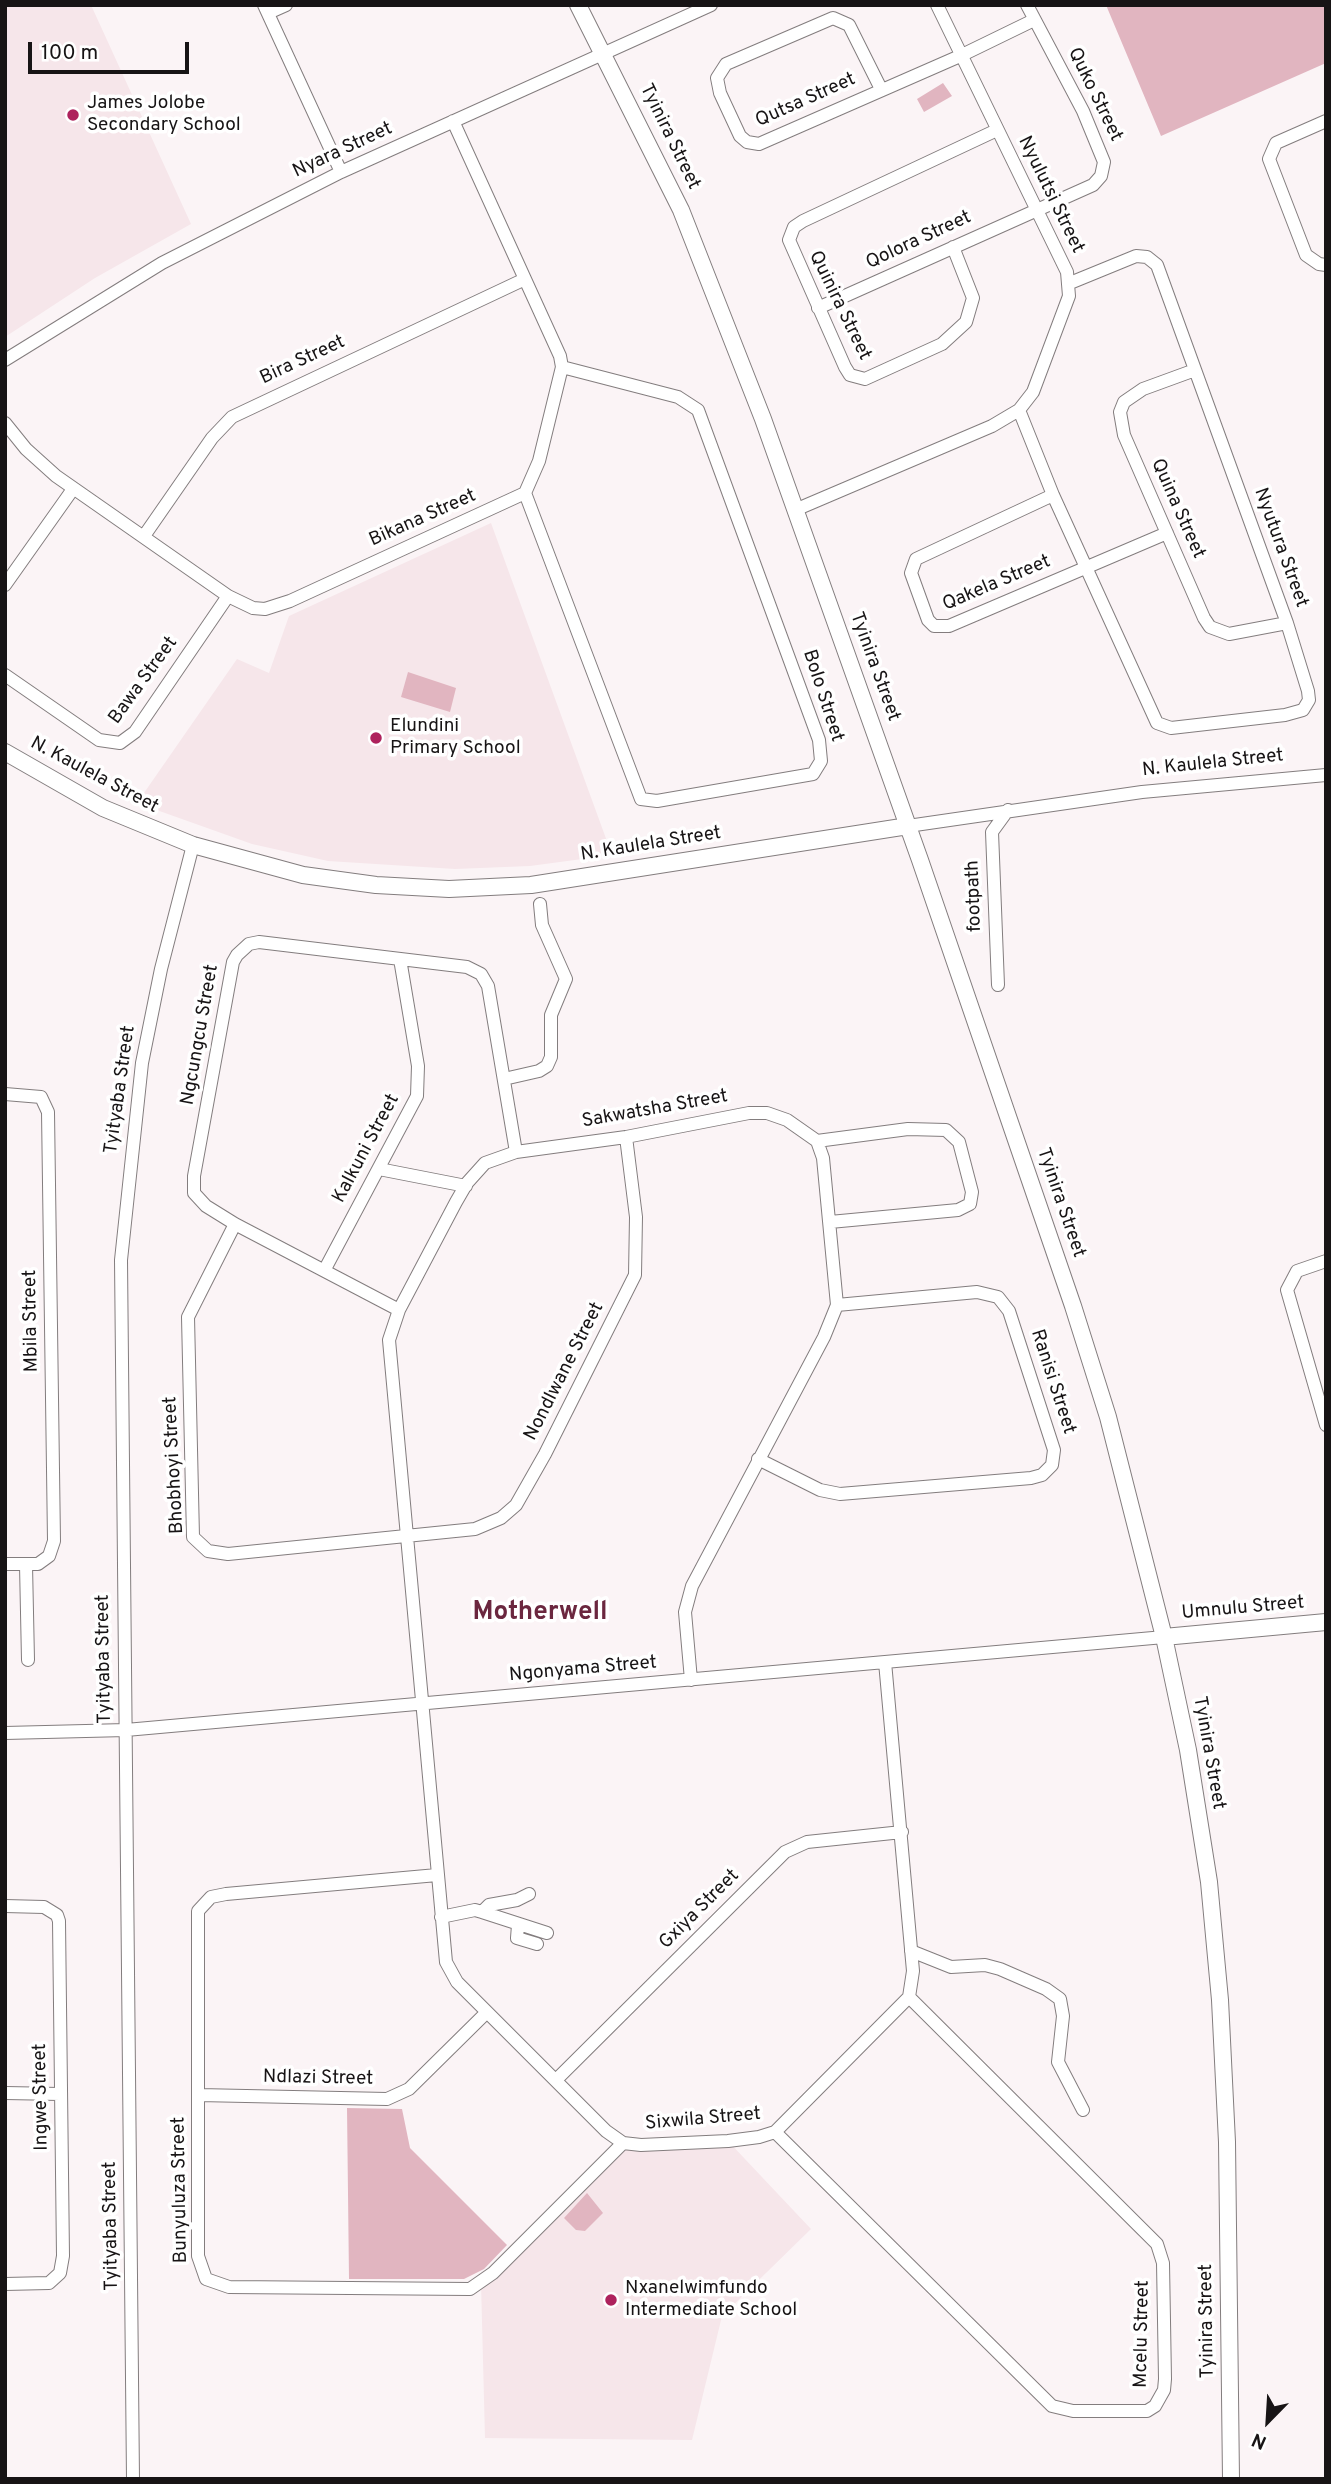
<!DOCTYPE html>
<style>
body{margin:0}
#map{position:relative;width:1331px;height:2484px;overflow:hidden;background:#fbf4f6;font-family:Overpass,sans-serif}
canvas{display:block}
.frame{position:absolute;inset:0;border:7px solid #171415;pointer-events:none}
.north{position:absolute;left:1233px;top:2386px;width:70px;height:70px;-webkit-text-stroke:5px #fff;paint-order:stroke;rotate:204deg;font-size:19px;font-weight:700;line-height:28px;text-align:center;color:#171415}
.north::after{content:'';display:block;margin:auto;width:24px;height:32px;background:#171415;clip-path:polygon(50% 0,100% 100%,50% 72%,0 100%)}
.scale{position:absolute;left:28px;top:42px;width:161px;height:32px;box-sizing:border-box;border:4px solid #171415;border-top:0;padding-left:9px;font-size:21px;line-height:24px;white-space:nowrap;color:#171415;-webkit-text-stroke:5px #fff;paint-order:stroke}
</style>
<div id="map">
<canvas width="1331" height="2484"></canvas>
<div class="frame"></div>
<div class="north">N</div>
<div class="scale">100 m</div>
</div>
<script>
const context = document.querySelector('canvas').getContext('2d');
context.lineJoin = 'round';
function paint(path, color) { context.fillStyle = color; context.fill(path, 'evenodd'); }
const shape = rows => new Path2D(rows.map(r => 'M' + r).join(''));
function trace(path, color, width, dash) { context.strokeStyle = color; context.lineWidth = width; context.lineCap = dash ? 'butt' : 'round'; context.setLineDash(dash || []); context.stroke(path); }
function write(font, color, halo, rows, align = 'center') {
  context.font = font + ' Overpass,sans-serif'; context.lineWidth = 7; context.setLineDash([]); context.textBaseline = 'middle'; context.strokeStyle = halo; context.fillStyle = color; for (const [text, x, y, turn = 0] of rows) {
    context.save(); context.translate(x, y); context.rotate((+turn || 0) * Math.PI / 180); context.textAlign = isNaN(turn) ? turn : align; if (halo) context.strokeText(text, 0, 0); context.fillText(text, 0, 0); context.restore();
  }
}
paint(shape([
 [5,5,91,5,191,224,95,278,5,337],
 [491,523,612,855,530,866,455,869,328,861,252,844,137,803,237,659,269,673,289,616],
 [728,2141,811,2229,722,2316,692,2440,485,2438,481,2283,623,2143]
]), '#f6e6ea');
paint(shape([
 [1106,5,1326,5,1326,63,1161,136],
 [943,83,952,96,924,112,917,99],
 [408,672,456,688,450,712,401,697],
 [347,2108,402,2109,410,2148,507,2245,484,2269,464,2279,349,2279],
 [587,2193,603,2213,585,2231,576,2230,564,2218]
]), '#e1b5c0');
const minor = shape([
 [264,5,341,172],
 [268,13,286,5],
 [881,89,849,25,833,18,726,64,717,78,720,93,740,136,747,142,759,144,960,56,1034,20],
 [1326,121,1276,143,1269,159,1306,255,1319,264,1326,265],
 [953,247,973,298,966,322,942,344,865,379,850,375,845,367,789,240,794,227,803,221,997,130],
 [818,308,1093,185,1101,176,1104,162,1083,111,1027,5],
 [5,360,162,263,341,172,711,5],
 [1195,370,1143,389,1124,402,1120,412,1124,435,1204,618,1210,627,1229,634,1287,623],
 [1019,410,1053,495,1157,723,1171,728,1285,715,1303,710,1309,700,1308,691,1287,623,1157,265,1147,257,1136,256,1070,283],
 [5,423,26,449,56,476,228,596,253,608,265,609,290,601,525,493,539,461,562,367,560,356,453,121],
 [525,493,641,799,657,801,813,774,821,761,819,740,698,410,678,397,562,367],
 [1053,495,916,559,911,573,928,620,934,626,949,626,1167,533],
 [795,510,992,426,1019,410,1033,392,1069,296,1067,272,937,5],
 [144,536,212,438,232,417,525,279],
 [5,585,73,489],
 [5,675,99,740,120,743,135,732,228,596],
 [908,826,1142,792,1326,775],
 [998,985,992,832,1008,810],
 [504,1079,539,1071,547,1066,551,1057,551,1015,566,979,542,925,540,904],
 [5,1094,41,1097,48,1112,54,1541,49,1556,38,1564,5,1564],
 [817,1141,908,1129,946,1130,959,1142,972,1192,970,1204,958,1210,830,1222],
 [379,1169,466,1186],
 [235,1224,188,1317,193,1537,208,1551,228,1554,475,1529,501,1518,516,1505,545,1454,635,1275,636,1217,626,1137],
 [1326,1261,1297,1271,1287,1290,1326,1425],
 [325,1269,417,1096,418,1066,400,959],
 [399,1310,235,1224,206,1206,194,1193,194,1176,233,962,237,955,249,944,259,942,467,967,481,974,488,986,516,1152],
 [758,1459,820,1490,840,1494,1031,1478,1042,1475,1052,1465,1054,1450,1009,1311,998,1297,977,1292,837,1305],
 [26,1565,28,1660],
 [691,1680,685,1612,692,1586,824,1337,837,1305,823,1158,817,1141,787,1120,767,1113,749,1113,626,1137,516,1152,485,1163,467,1183,456,1202,399,1310,389,1340,446,1962,457,1982,606,2131,623,2143,641,2145,728,2141,759,2137,775,2132,909,1997,913,1971,885,1662],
 [5,1733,126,1730,1164,1637],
 [437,1875,226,1894,211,1897,198,1911,198,2256,206,2279,229,2287,470,2289,493,2273,623,2143],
 [5,1906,44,1907,57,1915,59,1921,63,2256,60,2273,49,2283,5,2284],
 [482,1912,547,1933],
 [441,1917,475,1910,482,1912,489,1905,517,1900,529,1894],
 [518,1925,517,1938,537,1944],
 [911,1951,951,1967,985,1965,1000,1969,1046,1989,1060,1999,1063,2016,1058,2062,1083,2110],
 [556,2080,785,1852,807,1842,902,1832],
 [5,2093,60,2094],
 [199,2095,387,2099,409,2089,487,2012],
 [775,2132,1052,2406,1073,2411,1147,2411,1155,2406,1164,2390,1165,2379,1163,2263,1157,2244,909,1997],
 [133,2479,121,1260,142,1063,161,969,193,845]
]);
const tertiary = shape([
 [578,5,681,210,763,419,920,860,1073,1306,1108,1417,1164,1637,1188,1750,1209,1882,1220,2000,1227,2142,1231,2479],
 [5,752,103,808,193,845,303,875,376,885,449,889,531,885,908,826],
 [1164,1637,1326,1622]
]);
trace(minor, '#837d7e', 14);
trace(tertiary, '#837d7e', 18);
trace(minor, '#fff', 12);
trace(tertiary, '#fff', 16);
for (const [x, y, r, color] of [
 [73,115,7,"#ae225d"],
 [376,738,7,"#ae225d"],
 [611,2300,7,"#ae225d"]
]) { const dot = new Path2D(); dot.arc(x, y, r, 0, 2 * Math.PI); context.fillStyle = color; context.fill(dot); trace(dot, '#fff', 2.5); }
write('19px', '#171415', '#fff', [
 ["Quko Street",1094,95,64],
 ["Qutsa Street",806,101,-24],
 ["Tyinira Street",669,137,64],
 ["Nyara Street",343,151,-25],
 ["Nyulutsi Street",1050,195,64],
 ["Qolora Street",919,241,-25],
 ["Quinira Street",839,306,64],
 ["Bira Street",303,361,-25],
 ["Quina Street",1177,509,66],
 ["Bikana Street",423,519,-24],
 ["Nyutura Street",1280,548,70],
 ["Qakela Street",997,584,-23],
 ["Tyinira Street",874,667,70],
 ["Bawa Street",144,681,-54],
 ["Bolo Street",822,696,72],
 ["N. Kaulela Street",1213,764,-6],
 ["N. Kaulela Street",94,776,28],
 ["N. Kaulela Street",651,845,-9],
 ["footpath",975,896,-92],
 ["Ngcungcu Street",201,1035,-80],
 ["Tyityaba Street",121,1090,-82],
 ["Sakwatsha Street",655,1110,-10],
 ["Kalkuni Street",367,1149,-62],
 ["Tyinira Street",1060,1203,71],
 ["Mbila Street",32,1321,-91],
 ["Nondlwane Street",565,1372,-63],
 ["Ranisi Street",1052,1382,72],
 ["Bhobhoyi Street",175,1465,-93],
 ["Umnulu Street",1243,1609,-5],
 ["Tyityaba Street",105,1659,-91],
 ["Ngonyama Street",583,1670,-5],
 ["Tyinira Street",1208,1753,80],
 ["Gxiya Street",700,1910,-45],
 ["Ndlazi Street",318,2079,1],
 ["Ingwe Street",42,2097,-91],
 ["Sixwila Street",703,2120,-5],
 ["Bunyuluza Street",181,2190,-91],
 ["Tyityaba Street",112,2226,-91],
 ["Tyinira Street",1208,2321,-91],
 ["Mcelu Street",1143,2334,-89]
]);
write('19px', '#171415', '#fff', [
 ["James Jolobe",87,104],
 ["Secondary School",87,126],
 ["Elundini",390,727],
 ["Primary School",390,749],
 ["Nxanelwimfundo",625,2289],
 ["Intermediate School",625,2311]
], 'left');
write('bold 26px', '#6b273f', '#fff', [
 ["Motherwell",540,1614]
]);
</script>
